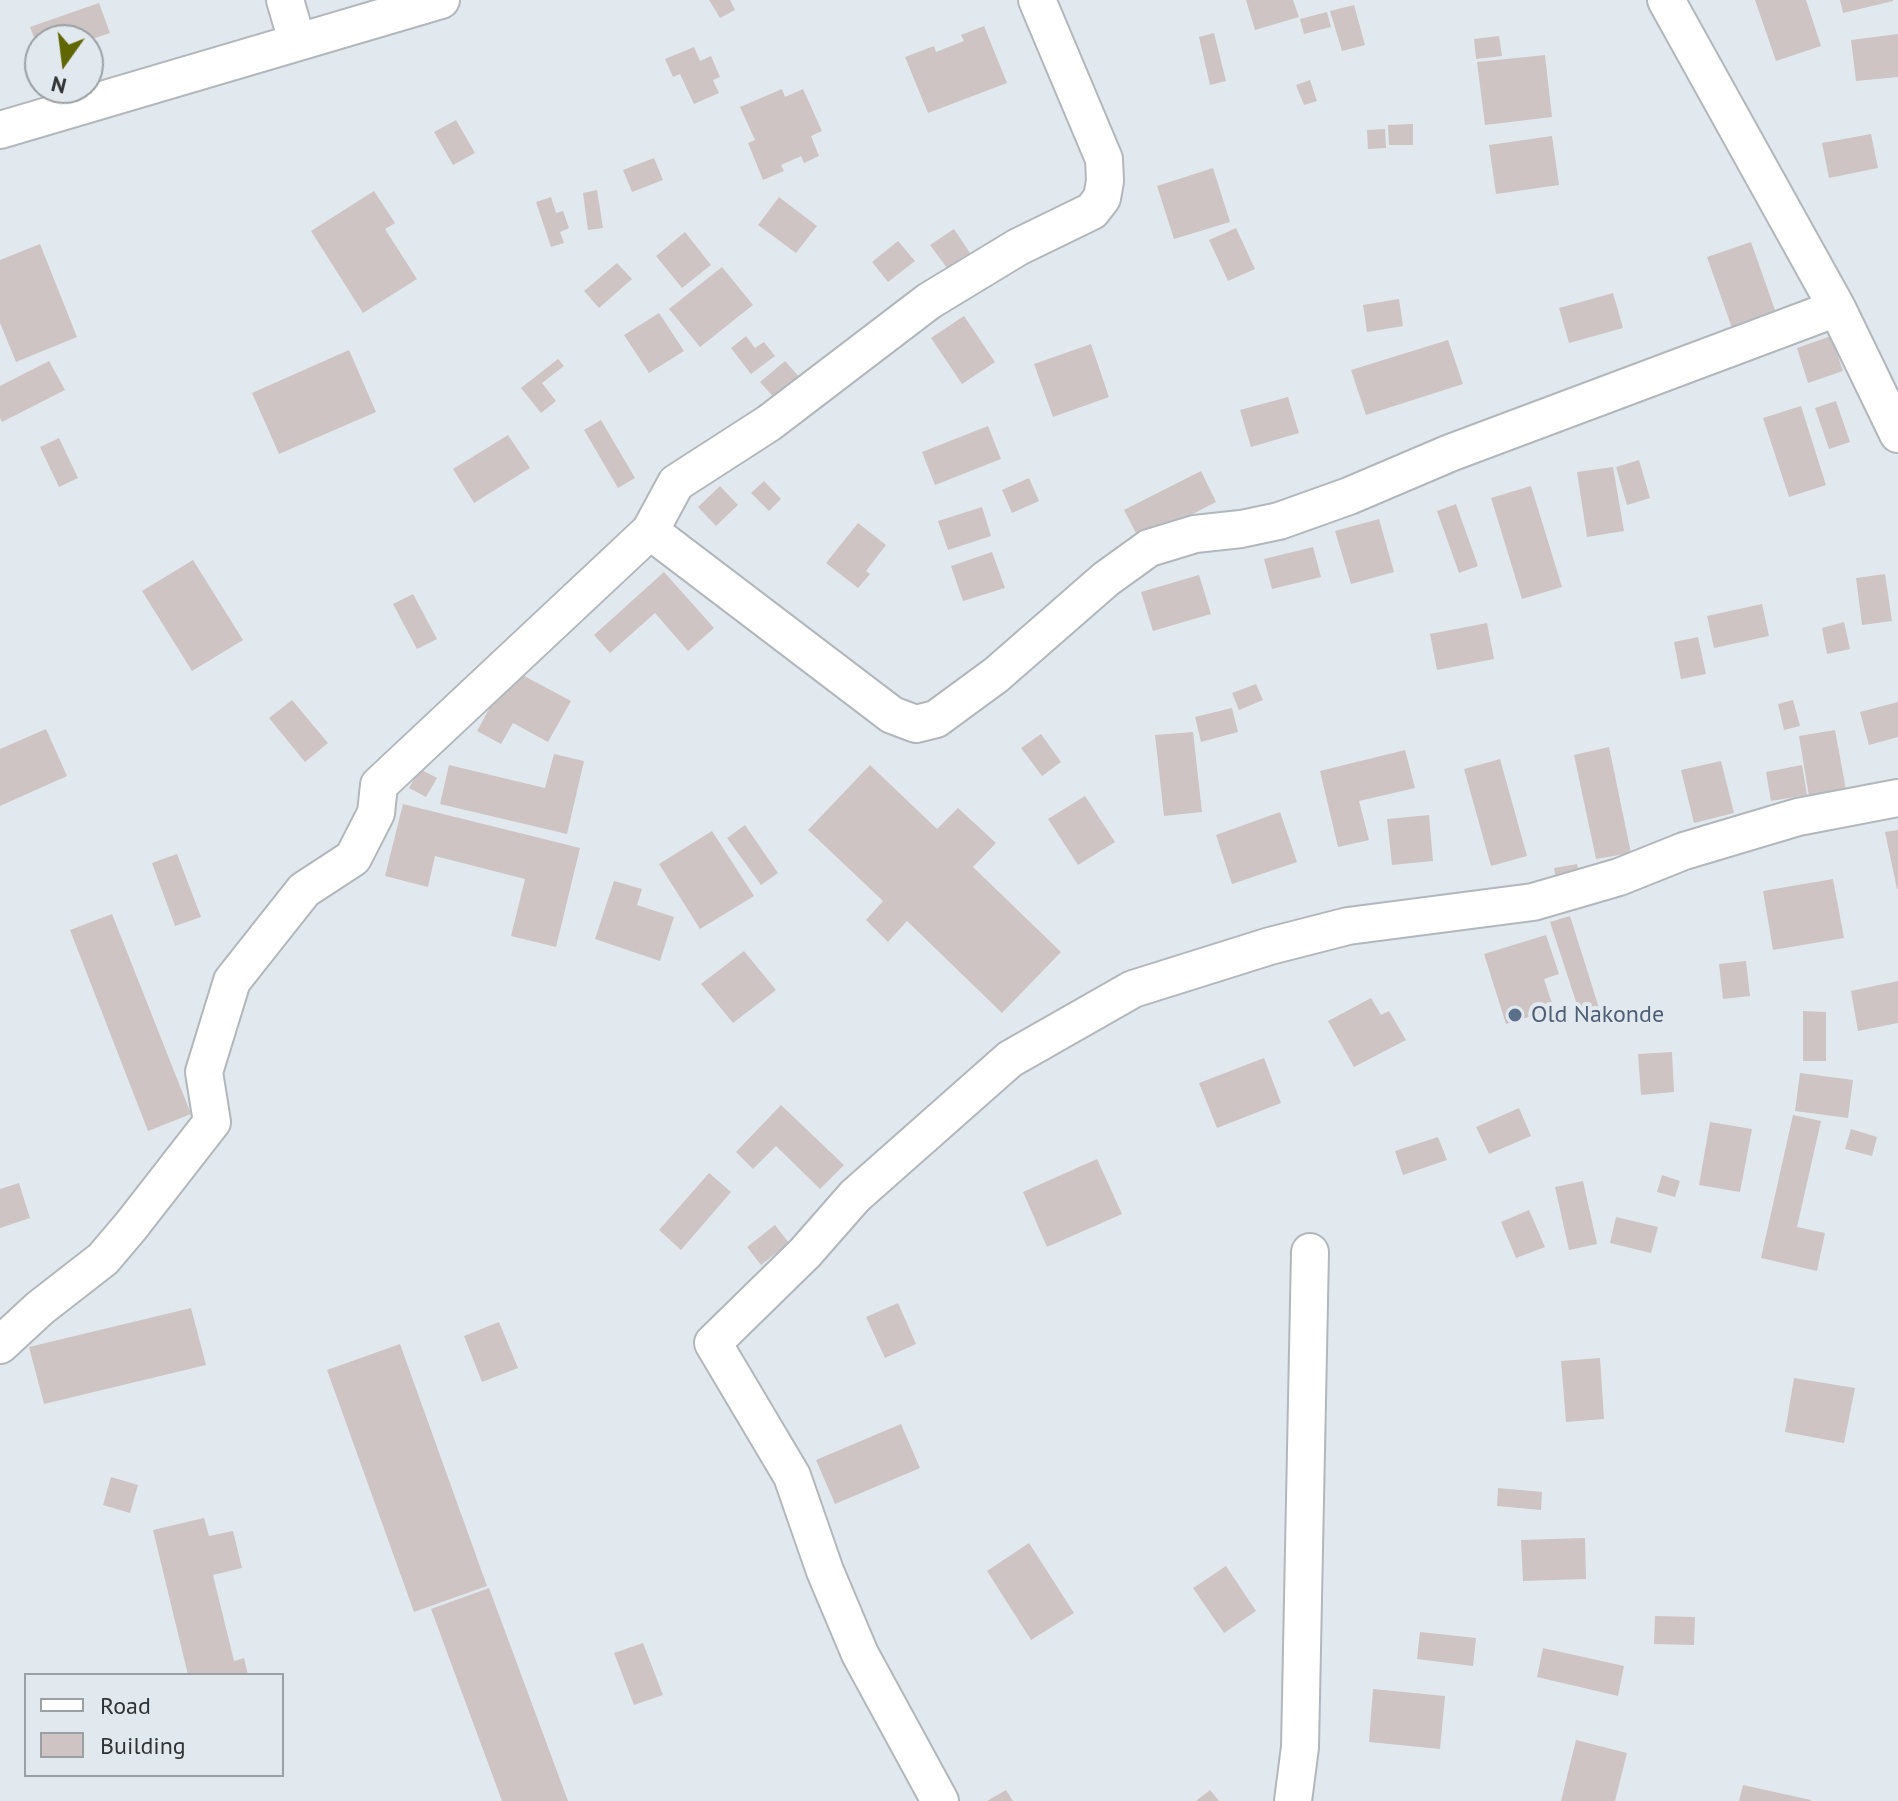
<!DOCTYPE html>
<style>
body{margin:0}
#map{position:relative;width:1898px;height:1801px;overflow:hidden;background:#e2e9ee;font-family:"PT Sans",sans-serif}
canvas{display:block}
.legend{position:absolute;left:24px;top:1673px;width:260px;height:104px;box-sizing:border-box;background:#e2e9ee;border:2px solid #9ba0a4;margin:0;padding:10px 14px;list-style:none;font-size:24px;color:#303335}
.legend li{display:flex;align-items:center;gap:16px;height:40px}
.legend b{width:40px;border:2px solid #9ba0a4}
.north{position:absolute;left:24px;top:24px;width:80px;height:80px;box-sizing:border-box;background:#e2e9ee;border:2px solid #9ba0a4;border-radius:50%;rotate:194deg;font-size:22px;font-weight:700;line-height:32px;text-align:center;color:#303335}
.north::after{content:'';display:block;margin:auto;width:28px;height:36px;background:#606604;clip-path:polygon(50% 0,100% 100%,50% 72%,0 100%)}
</style>
<div id="map">
<canvas width="1898" height="1801"></canvas>
<ul class="legend">
<li><b style="height:10px;background:#fff"></b>Road</li>
<li><b style="height:22px;background:#cdc4c3"></b>Building</li>
</ul>
<div class="north">N</div>
</div>
<script>
const context = document.querySelector('canvas').getContext('2d');
context.lineJoin = 'round';
function paint(path, color) { context.fillStyle = color; context.fill(path, 'evenodd'); }
const shape = rows => new Path2D(rows.map(r => 'M' + r).join(''));
function trace(path, color, width, dash) { context.strokeStyle = color; context.lineWidth = width; context.lineCap = dash ? 'butt' : 'round'; context.setLineDash(dash || []); context.stroke(path); }
function write(font, color, halo, rows, align = 'center') {
  context.font = font + ' "PT Sans",sans-serif'; context.lineWidth = 8; context.setLineDash([]); context.textBaseline = 'middle'; context.strokeStyle = halo; context.fillStyle = color; for (const [text, x, y, turn = 0] of rows) {
    context.save(); context.translate(x, y); context.rotate((+turn || 0) * Math.PI / 180); context.textAlign = isNaN(turn) ? turn : align; if (halo) context.strokeText(text, 0, 0); context.fillText(text, 0, 0); context.restore();
  }
}
paint(shape([
 [709,0,730,0,735,10,720,18],
 [1246,0,1293,0,1299,17,1255,30],
 [1755,0,1806,0,1821,46,1776,61],
 [1840,0,1893,0,1893,1,1843,13],
 [99,3,110,33,89,40,40,40,40,53,30,27],
 [1354,5,1365,45,1342,51,1330,11],
 [1327,12,1331,27,1304,34,1300,19],
 [984,26,1007,83,928,113,905,57,934,46,936,52,964,41,961,35],
 [1214,33,1226,81,1210,85,1199,37],
 [1898,34,1898,77,1856,81,1851,40],
 [1499,36,1502,56,1476,59,1474,39],
 [694,47,700,61,711,56,720,77,713,80,719,93,694,104,680,74,673,77,665,59],
 [1545,55,1552,117,1485,125,1477,62],
 [1310,80,1317,101,1304,105,1296,85],
 [782,89,785,97,803,89,822,131,811,136,819,156,804,163,801,156,781,165,784,171,763,180,748,143,755,140,740,107],
 [456,120,475,153,453,165,434,132],
 [1413,124,1413,145,1389,145,1388,125],
 [1385,129,1386,148,1368,149,1367,130],
 [1871,134,1878,168,1829,178,1822,143],
 [1552,136,1559,185,1496,194,1489,145],
 [654,158,663,180,632,192,623,170],
 [1213,168,1230,222,1174,239,1157,186],
 [597,190,603,228,588,230,583,193],
 [374,191,395,223,385,229,417,279,363,313,311,231],
 [551,197,556,213,563,211,569,228,560,232,564,243,551,247,536,202],
 [779,197,817,226,796,253,758,225],
 [1236,228,1255,269,1228,281,1209,240],
 [954,229,970,253,947,268,930,245],
 [685,232,711,265,682,288,656,256],
 [898,241,915,261,888,282,872,262],
 [1751,242,1776,313,1732,328,1707,257],
 [40,244,77,337,16,362,0,323,0,260],
 [617,263,632,279,599,308,584,291],
 [722,267,753,305,700,347,669,309],
 [1613,293,1623,328,1569,343,1559,308],
 [1399,299,1403,326,1367,332,1363,305],
 [659,313,684,351,649,373,624,335],
 [964,316,995,362,962,384,931,338],
 [746,336,755,348,764,342,775,356,751,374,731,348],
 [1831,336,1843,371,1808,383,1797,348],
 [1448,340,1463,384,1366,415,1351,370],
 [1091,344,1109,397,1053,417,1034,364],
 [349,350,376,412,279,454,252,393],
 [558,359,564,366,542,383,556,401,541,413,521,388],
 [49,361,65,390,2,422,0,418,0,386],
 [785,361,801,379,777,401,760,382],
 [1288,397,1299,433,1251,447,1240,410],
 [1836,401,1850,442,1829,449,1815,408],
 [1801,406,1826,485,1789,497,1763,418],
 [601,420,635,478,618,488,584,430],
 [988,426,1001,459,935,485,922,452],
 [508,435,530,468,474,503,453,469],
 [59,438,78,478,59,487,40,447],
 [1639,460,1650,498,1627,505,1616,467],
 [1613,467,1624,531,1587,537,1577,472],
 [1201,471,1216,502,1140,541,1124,510],
 [1029,478,1039,501,1012,513,1002,490],
 [764,481,781,499,769,511,751,493],
 [720,486,738,505,716,526,698,507],
 [1531,486,1562,587,1522,599,1491,498],
 [1456,504,1478,566,1459,573,1437,511],
 [982,507,991,536,948,550,938,521],
 [1379,519,1394,572,1351,584,1335,531],
 [858,523,886,545,866,571,870,574,858,588,826,563],
 [1313,547,1321,577,1272,589,1264,559],
 [992,552,1005,588,963,601,951,566],
 [193,560,243,640,192,671,142,591],
 [664,572,714,628,688,651,655,613,610,653,594,635],
 [1885,574,1892,621,1862,625,1856,578],
 [1199,575,1211,614,1153,631,1141,592],
 [413,594,437,639,417,649,393,604],
 [1762,604,1769,636,1714,648,1707,616],
 [1844,622,1850,649,1827,654,1822,628],
 [1487,623,1494,659,1437,670,1430,634],
 [1698,637,1706,674,1681,679,1674,642],
 [511,669,571,701,548,742,513,723,501,744,477,731],
 [1256,684,1263,700,1239,710,1232,693],
 [292,700,328,743,305,762,269,718],
 [1793,700,1800,726,1784,730,1778,704],
 [1898,702,1898,737,1869,745,1860,712],
 [1232,708,1238,732,1201,742,1195,717],
 [46,729,67,776,0,806,0,749],
 [1835,730,1846,790,1809,796,1799,736],
 [1193,732,1202,812,1164,816,1155,735],
 [1041,734,1061,762,1042,776,1021,748],
 [1609,747,1631,853,1596,859,1574,755],
 [1405,750,1415,788,1359,801,1369,840,1338,847,1320,771],
 [554,754,584,761,567,834,440,804,449,765,545,788],
 [1500,759,1527,856,1491,866,1464,769],
 [1721,761,1734,813,1694,823,1681,770],
 [870,765,937,829,958,808,996,843,973,867,1061,952,1002,1013,907,921,888,942,866,920,883,901,808,830],
 [1802,765,1807,795,1771,801,1766,772],
 [420,769,437,778,426,797,409,788],
 [1085,796,1115,842,1078,865,1048,819],
 [403,804,580,848,556,947,511,936,525,879,435,856,428,887,385,876],
 [1280,812,1297,862,1232,884,1216,835],
 [1429,815,1433,861,1392,865,1387,819],
 [745,825,778,873,761,885,727,838],
 [1898,830,1898,889,1897,889,1885,832],
 [712,831,754,896,700,929,659,864],
 [177,854,201,917,175,926,152,863],
 [1577,864,1580,881,1557,885,1554,868],
 [1833,879,1844,938,1773,950,1763,891],
 [614,881,642,889,637,905,674,917,660,961,595,939],
 [112,914,191,1114,148,1131,70,930],
 [1570,916,1599,1008,1580,1014,1550,922],
 [1546,935,1559,974,1544,979,1554,1009,1506,1024,1484,954],
 [744,951,776,990,733,1023,701,984],
 [1746,961,1750,996,1723,999,1719,964],
 [1898,981,1898,1023,1858,1031,1851,991],
 [1371,998,1381,1015,1389,1011,1406,1040,1354,1067,1328,1021],
 [1803,1011,1826,1012,1826,1061,1803,1061],
 [1672,1052,1674,1092,1641,1095,1638,1054],
 [1264,1058,1281,1103,1217,1128,1199,1083],
 [1800,1073,1853,1080,1848,1118,1795,1111],
 [781,1105,844,1165,820,1189,776,1146,753,1169,736,1152],
 [1519,1108,1531,1136,1489,1154,1476,1127],
 [1793,1115,1821,1121,1797,1227,1825,1233,1817,1271,1761,1258],
 [1710,1122,1752,1129,1740,1192,1699,1185],
 [1851,1129,1877,1137,1872,1156,1845,1149],
 [1438,1137,1447,1160,1403,1175,1395,1151],
 [1097,1159,1122,1214,1047,1247,1023,1192],
 [709,1173,731,1192,681,1250,659,1230],
 [1662,1175,1680,1181,1675,1197,1657,1192],
 [1583,1181,1597,1244,1569,1250,1555,1187],
 [19,1183,30,1218,0,1228,0,1189],
 [1529,1210,1545,1247,1516,1258,1501,1222],
 [1616,1217,1658,1227,1651,1253,1610,1243],
 [775,1225,789,1243,761,1265,747,1247],
 [898,1303,916,1344,885,1358,866,1317],
 [191,1308,206,1365,44,1404,29,1347],
 [499,1322,518,1368,482,1382,464,1336],
 [400,1344,487,1586,414,1612,327,1370],
 [1600,1358,1604,1419,1566,1422,1561,1361],
 [1794,1378,1855,1388,1844,1443,1785,1432],
 [901,1424,920,1468,835,1504,816,1460],
 [111,1477,138,1485,130,1513,103,1505],
 [1498,1488,1542,1492,1541,1510,1497,1506],
 [204,1518,209,1536,233,1531,242,1568,213,1575,234,1661,244,1658,248,1675,188,1675,153,1530],
 [1585,1538,1586,1579,1523,1581,1521,1540],
 [1029,1543,1074,1613,1031,1640,987,1571],
 [1226,1566,1256,1611,1224,1633,1193,1588],
 [489,1588,568,1801,502,1801,431,1609],
 [1655,1616,1695,1617,1694,1645,1654,1644],
 [1420,1632,1476,1638,1473,1666,1417,1659],
 [643,1643,663,1695,634,1705,614,1653],
 [1543,1648,1624,1666,1618,1696,1537,1677],
 [1373,1689,1445,1696,1440,1749,1369,1742],
 [1576,1740,1627,1753,1615,1801,1561,1801],
 [1743,1785,1811,1800,1811,1801,1739,1801],
 [1006,1790,1013,1801,987,1801],
 [1210,1790,1219,1801,1196,1801]
]), '#cdc4c3');
const minor = shape([
 [285,0,297,41],
 [1666,0,1837,308,1898,434],
 [0,130,441,0],
 [650,531,892,715,916,724,936,719,996,675,1106,579,1149,548,1195,534,1241,529,1279,521,1349,496,1450,453,1837,308],
 [0,1345,40,1308,103,1259,131,1226,212,1122,204,1072,232,981,304,890,353,858,376,813,379,785,650,531,676,483,769,423,929,301,1018,247,1092,211,1102,198,1105,181,1104,159,1037,0],
 [940,1801,860,1654,825,1571,792,1476,713,1343,805,1253,855,1196,1010,1059,1133,989,1270,946,1348,926,1533,902,1619,877,1684,851,1798,817,1898,798],
 [1293,1801,1300,1747,1310,1252]
]);
trace(minor, '#b1b7bc', 40);
trace(minor, '#fff', 36);
for (const [x, y, r, color] of [
 [1515,1015,8,"#5c6f8a"]
]) { const dot = new Path2D(); dot.arc(x, y, r, 0, 2 * Math.PI); context.fillStyle = color; context.fill(dot); trace(dot, '#e2e9ee', 3); }
write('24px', '#4e5e75', '#e2e9ee', [
 ["Old Nakonde",1531,1015]
], 'left');
</script>
